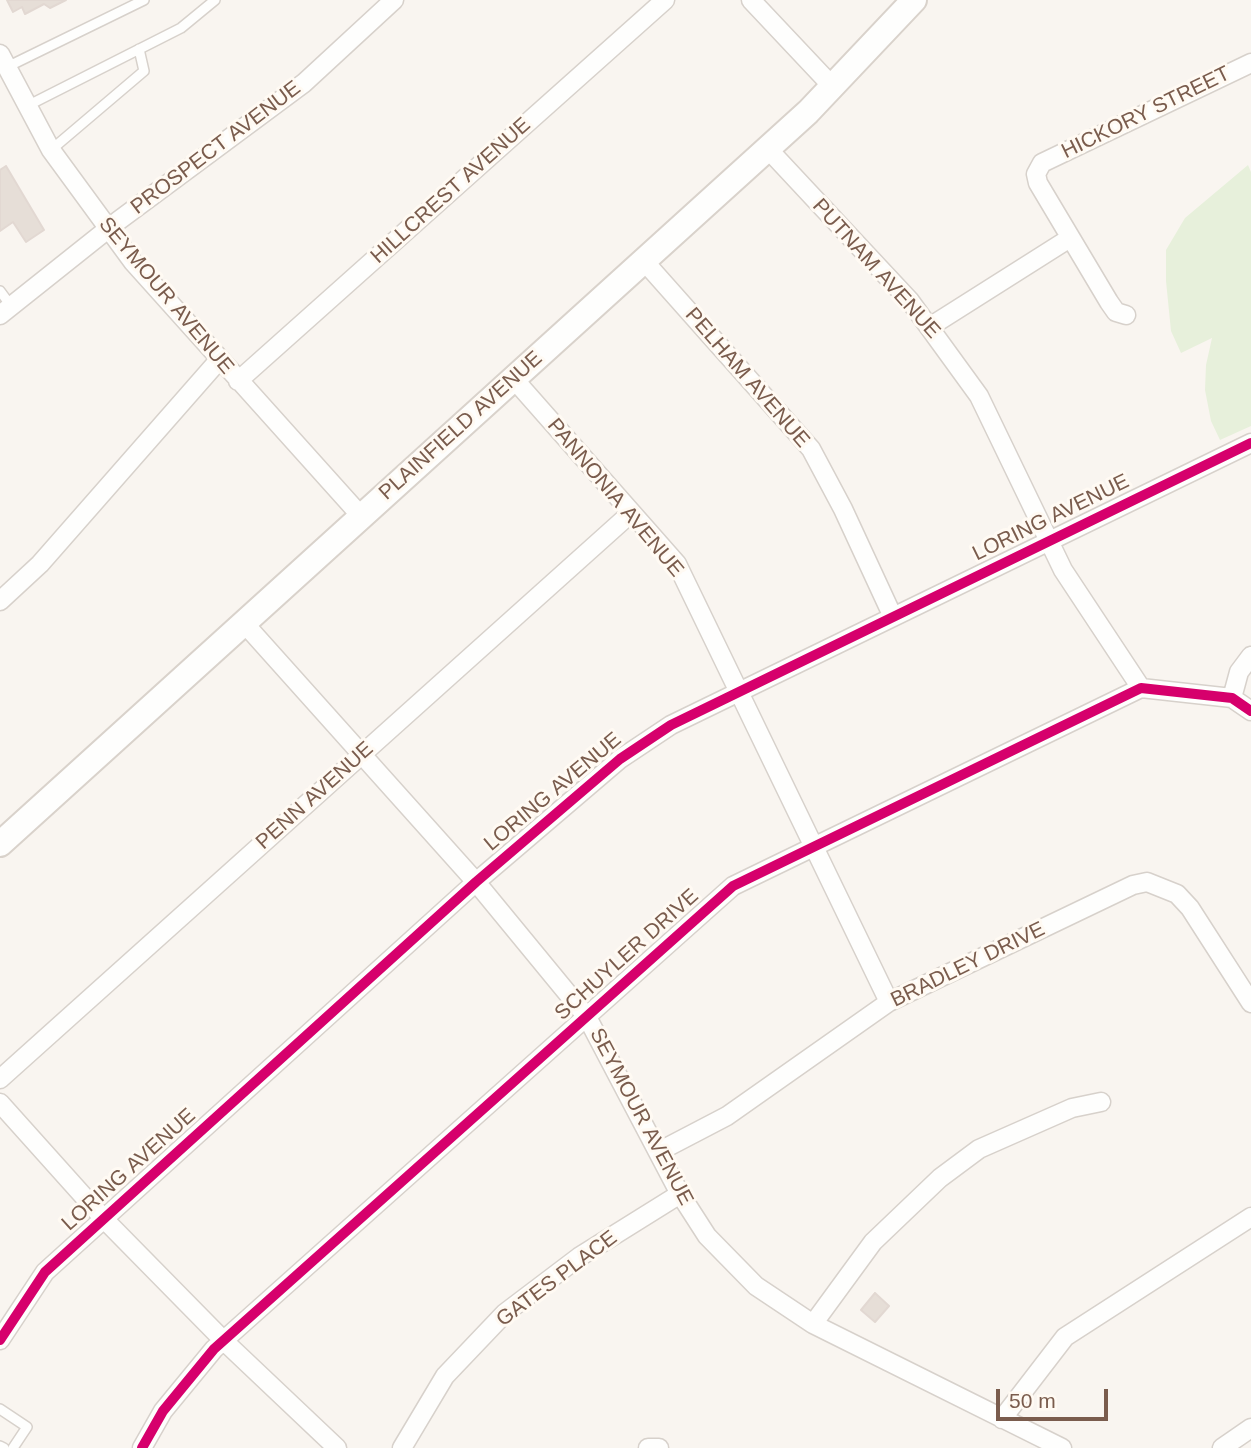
<!DOCTYPE html>
<style>
body{margin:0}
#map{position:relative;width:1251px;height:1448px;overflow:hidden;background:#f9f5f0;font-family:Arial,sans-serif}
canvas{display:block}
.scale{position:absolute;left:996px;top:1389px;width:112px;height:32px;box-sizing:border-box;border:4px solid #7a5c4d;border-top:0;padding-left:9px;font-size:21px;line-height:24px;white-space:nowrap;color:#7a5c4d;-webkit-text-stroke:5px #fffaf3;paint-order:stroke}
</style>
<div id="map">
<canvas width="1251" height="1448"></canvas>
<div class="scale">50 m</div>
</div>
<script>
const context = document.querySelector('canvas').getContext('2d');
context.lineJoin = 'round';
function paint(path, color) { context.fillStyle = color; context.fill(path, 'evenodd'); }
const shape = rows => new Path2D(rows.map(r => 'M' + r).join(''));
function trace(path, color, width, dash) { context.strokeStyle = color; context.lineWidth = width; context.lineCap = dash ? 'butt' : 'round'; context.setLineDash(dash || []); context.stroke(path); }
function write(font, color, halo, rows, align = 'center') {
  context.font = font + ' Arial,sans-serif'; context.lineWidth = 6; context.setLineDash([]); context.textBaseline = 'middle'; context.strokeStyle = halo; context.fillStyle = color; for (const [text, x, y, turn = 0] of rows) {
    context.save(); context.translate(x, y); context.rotate((+turn || 0) * Math.PI / 180); context.textAlign = isNaN(turn) ? turn : align; if (halo) context.strokeText(text, 0, 0); context.fillText(text, 0, 0); context.restore();
  }
}
paint(shape([
 [1248,165,1251,172,1251,426,1220,440,1211,421,1205,390,1206,365,1212,338,1181,353,1171,331,1166,281,1166,250,1185,218]
]), '#e7f0db');
const building = shape([
 [7,0,66,0,50,8,44,4,25,14,22,7,13,12,7,0],
 [6,166,44,230,26,242,13,222,0,231,0,170,6,166],
 [875,1293,889,1306,875,1322,861,1310,875,1293]
]);
paint(building, '#e6ded7');
trace(building, '#e2d8d2', 2);
const lane = shape([
 [7,67,144,0],
 [27,106,181,28,215,0],
 [51,150,144,71,139,49],
 [0,291,11,306],
 [0,1409,27,1427,13,1448],
 [0,1446,4,1448]
]);
const street = shape([
 [751,0,832,86],
 [0,54,51,150,133,262,361,516],
 [768,149,910,301,979,396,1063,570,1141,688],
 [644,261,811,449,843,509,893,617],
 [0,315,118,221,304,83,394,0],
 [1126,315,1116,312,1109,302,1038,183,1036,174,1042,163,1251,63],
 [931,326,1070,238],
 [513,378,677,564,889,1002],
 [238,381,665,0],
 [0,601,40,564,219,360],
 [244,623,476,882,587,1017,680,1194,707,1236,756,1286,813,1324,1062,1448],
 [1232,698,1239,672,1251,656],
 [0,1079,631,513],
 [0,1103,104,1219,224,1341,337,1448],
 [658,1152,727,1116,889,1002,1133,885,1147,882,1177,894,1190,908,1251,1003],
 [813,1324,873,1242,940,1178,979,1149,1072,1108,1101,1102],
 [0,1340,45,1272,476,882,620,759,671,725,1251,443],
 [1002,1419,1065,1337,1251,1217],
 [142,1448,163,1411,214,1349,733,886,1141,688,1232,698,1251,711],
 [402,1448,445,1376,505,1313,579,1257,680,1194],
 [648,1448,659,1448],
 [1222,1448,1251,1428]
]);
const secondary = shape([
 [0,844,808,112,914,0]
]);
trace(lane, '#d7d1cb', 12);
trace(street, '#d7d1cb', 21);
trace(secondary, '#d9d2cb', 28);
trace(lane, '#fefefd', 9);
trace(street, '#fefefd', 18);
trace(secondary, '#fefefd', 24);
trace(shape([
 [0,1340,45,1272,476,882,620,759,671,725,1251,443],
 [142,1448,163,1411,214,1349,733,886,1141,688,1232,698,1251,711]
]), '#d6006c', 10);
write('21px', '#7a5c4d', '#fffaf3', [
 ["HICKORY STREET",1146,113,-26],
 ["PROSPECT AVENUE",216,148,-37],
 ["HILLCREST AVENUE",451,191,-42],
 ["PUTNAM AVENUE",876,269,48],
 ["SEYMOUR AVENUE",166,296,50],
 ["PELHAM AVENUE",747,378,49],
 ["PLAINFIELD AVENUE",461,426,-42],
 ["PANNONIA AVENUE",615,498,50],
 ["LORING AVENUE",1051,518,-26],
 ["LORING AVENUE",553,792,-40],
 ["PENN AVENUE",315,796,-42],
 ["SCHUYLER DRIVE",627,955,-42],
 ["BRADLEY DRIVE",968,965,-26],
 ["SEYMOUR AVENUE",641,1117,62],
 ["LORING AVENUE",129,1170,-42],
 ["GATES PLACE",557,1279,-37]
]);
</script>
